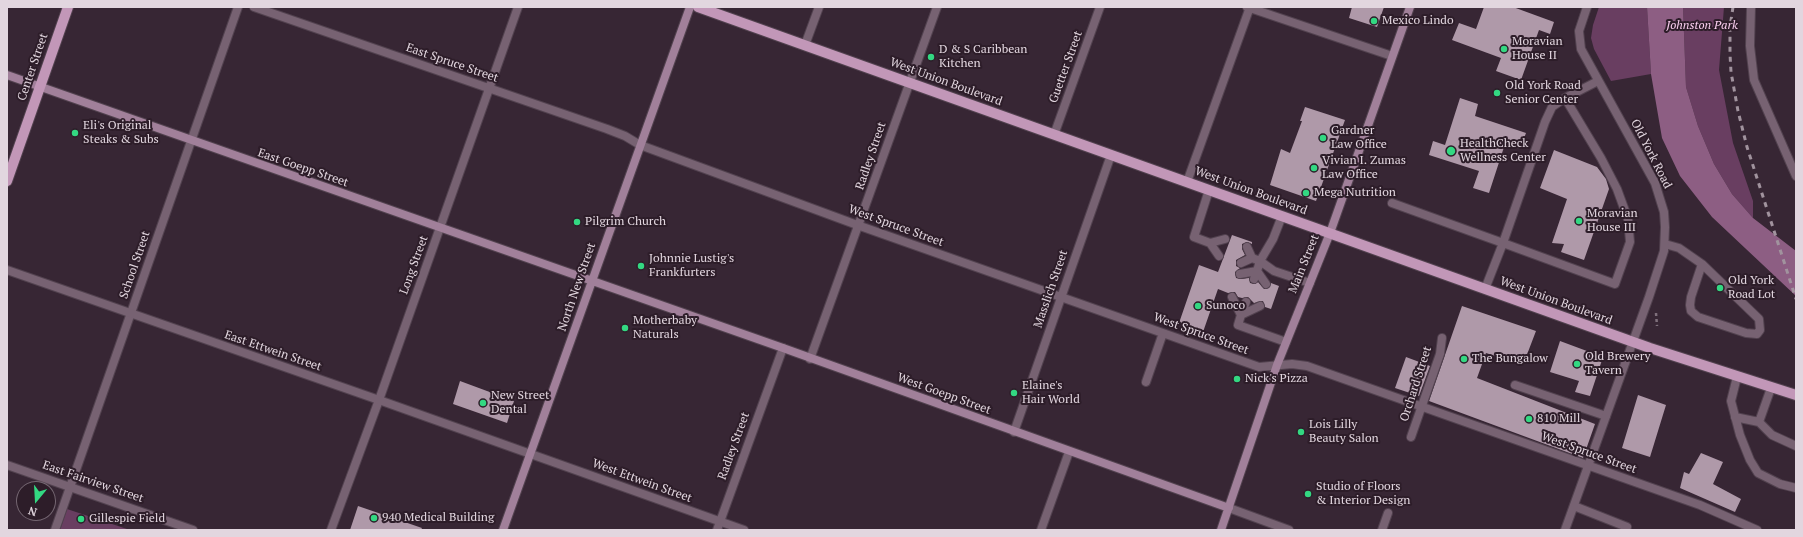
<!DOCTYPE html>
<style>
body{margin:0}
#map{position:relative;width:1803px;height:537px;overflow:hidden;background:#372634;font-family:"PT Serif",serif}
canvas{display:block}
.frame{position:absolute;inset:0;border:8px solid #e2d6df;pointer-events:none}
.north{position:absolute;left:16px;top:481px;width:40px;height:40px;box-sizing:border-box;background:#2d1d29;border:1px solid #756772;border-radius:50%;rotate:198deg;font-size:11px;font-weight:700;line-height:16px;text-align:center;color:#e2d6df}
.north::after{content:'';display:block;margin:auto;width:14px;height:18px;background:#33d882;clip-path:polygon(50% 0,100% 100%,50% 72%,0 100%)}
</style>
<div id="map">
<canvas width="1803" height="537"></canvas>
<div class="frame"></div>
<div class="north">N</div>
</div>
<script>
const context = document.querySelector('canvas').getContext('2d');
context.lineJoin = 'round';
function paint(path, color) { context.fillStyle = color; context.fill(path, 'evenodd'); }
const shape = rows => new Path2D(rows.map(r => 'M' + r).join(''));
function trace(path, color, width, dash) { context.strokeStyle = color; context.lineWidth = width; context.lineCap = dash ? 'butt' : 'round'; context.setLineDash(dash || []); context.stroke(path); }
function write(font, color, halo, rows, align = 'center') {
  context.font = font + ' "PT Serif",serif'; context.lineWidth = 4; context.setLineDash([]); context.textBaseline = 'middle'; context.strokeStyle = halo; context.fillStyle = color; for (const [text, x, y, turn = 0] of rows) {
    context.save(); context.translate(x, y); context.rotate((+turn || 0) * Math.PI / 180); context.textAlign = isNaN(turn) ? turn : align; if (halo) context.strokeText(text, 0, 0); context.fillText(text, 0, 0); context.restore();
  }
}
paint(shape([
 [1599,7,1647,7,1651,74,1611,81,1594,49,1591,38,1593,25],
 [1683,7,1724,7,1719,70,1733,143,1753,201,1753,218,1732,194,1714,164,1698,126,1686,87],
 [67,509,130,530,60,530]
]), '#693e61');
paint(shape([
 [1647,7,1683,7,1686,87,1698,126,1714,164,1732,194,1753,218,1796,251,1796,296,1712,217,1680,176,1662,138,1651,74]
]), '#8d5e83');
paint(shape([
 [1352,7,1384,7,1377,27,1349,18],
 [1484,7,1513,7,1554,22,1550,34,1539,30,1521,80,1496,71,1501,58,1452,40,1459,23,1476,29],
 [1460,98,1478,104,1475,116,1526,133,1520,149,1505,144,1489,193,1473,188,1479,171,1429,155,1433,141,1445,145],
 [1305,107,1345,120,1316,201,1270,185,1281,149,1290,153,1302,121,1300,121],
 [1554,150,1597,167,1606,179,1609,189,1584,260,1561,252,1564,244,1552,243,1567,199,1540,188],
 [1232,235,1252,242,1252,244,1247,242,1242,244,1242,249,1245,255,1236,260,1236,266,1240,268,1235,272,1236,278,1241,279,1249,278,1250,283,1255,284,1258,282,1264,289,1269,288,1271,283,1279,286,1271,309,1265,307,1263,301,1254,303,1248,297,1242,298,1238,297,1235,292,1228,293,1218,289,1203,332,1179,323,1199,265,1218,272],
 [1462,306,1536,331,1523,365,1486,353,1477,378,1595,424,1583,458,1429,401],
 [1560,341,1603,357,1590,396,1575,392,1579,381,1550,372],
 [1406,357,1430,366,1419,396,1395,388],
 [460,381,514,401,507,423,453,404],
 [1638,395,1666,405,1650,457,1622,448],
 [1701,453,1723,462,1713,484,1741,499,1735,512,1680,488,1684,472,1689,474],
 [358,506,422,528,421,530,350,530]
]), '#af99a9');
const lane = shape([
 [254,7,607,129,625,136,640,145,860,226,1259,367,1292,364,1307,366,1700,505,1757,530],
 [805,45,819,7],
 [1565,98,1601,158,1617,189,1628,219,1630,242,1615,284,1503,243,1545,122,1552,107,1565,98,1598,81],
 [1054,135,1100,7],
 [1187,182,1250,7],
 [1209,190,1194,237,1210,243],
 [1392,203,1503,243,1485,289],
 [1665,244,1679,248,1702,264,1759,319,1760,330,1757,334,1746,333,1698,317,1691,311,1690,305,1691,297,1702,264],
 [1247,247,1252,258],
 [1219,256,1210,243,1225,239],
 [1241,263,1252,258,1260,261,1274,271,1310,283],
 [1240,274,1257,271,1254,279],
 [1266,284,1257,271,1260,261,1273,239,1282,216],
 [1232,297,1241,315,1238,325,1286,342],
 [1246,302,1241,315,1260,306],
 [810,359,937,7],
 [1737,377,1731,401,1740,435,1750,460,1758,473,1780,484,1796,488],
 [1146,382,1163,333],
 [1515,385,1606,416],
 [1771,388,1759,422,1772,435,1796,446],
 [1735,417,1759,422],
 [1014,432,1111,155],
 [1411,437,1440,354,1442,338],
 [1574,506,1627,527],
 [55,530,238,7],
 [331,530,379,400,518,7],
 [717,530,783,348],
 [1041,530,1069,452],
 [1382,530,1388,513]
]);
const street = shape([
 [1247,7,1392,56],
 [1751,7,1750,46,1754,80,1796,176],
 [7,270,379,400,744,530],
 [7,465,193,530],
 [1229,508,1289,530],
 [1565,530,1649,297,1664,251,1665,227,1664,212,1655,183,1581,49,1579,31,1587,7]
]);
const secondary = shape([
 [7,75,783,348,1229,508],
 [503,530,690,7],
 [1221,530,1277,365,1330,233,1410,7]
]);
const primary = shape([
 [698,7,1650,348,1796,395],
 [7,181,68,7]
]);
trace(lane, '#52424f', 10);
trace(street, '#52424f', 10);
trace(secondary, '#52424f', 10);
trace(primary, '#52424f', 12);
trace(shape([
 [1656,313,1657,326]
]), '#7f707c', 2.5, [3, 3]);
trace(lane, '#776272', 8);
trace(street, '#776272', 8);
trace(secondary, '#a1809a', 8);
trace(primary, '#c297b8', 10);
trace(shape([
 [1733,7,1730,27,1730,54,1731,72,1738,111,1747,147,1796,299]
]), '#a1939e', 3, [5, 5]);
for (const [x, y, r, color] of [
 [1374,21,4,"#33d882"],
 [1504,49,4,"#33d882"],
 [931,57,4,"#33d882"],
 [1497,93,4,"#33d882"],
 [75,133,4,"#33d882"],
 [1323,138,4,"#33d882"],
 [1451,151,5,"#33d882"],
 [1314,168,4,"#33d882"],
 [1306,193,4,"#33d882"],
 [1579,221,4,"#33d882"],
 [577,222,4,"#33d882"],
 [641,266,4,"#33d882"],
 [1720,288,4,"#33d882"],
 [1198,306,4,"#33d882"],
 [625,328,4,"#33d882"],
 [1464,359,4,"#33d882"],
 [1577,364,4,"#33d882"],
 [1237,379,4,"#33d882"],
 [1014,393,4,"#33d882"],
 [483,403,4,"#33d882"],
 [1529,419,4,"#33d882"],
 [1301,432,4,"#33d882"],
 [1308,494,4,"#33d882"],
 [374,518,4,"#33d882"],
 [81,519,4,"#33d882"]
]) { const dot = new Path2D(); dot.arc(x, y, r, 0, 2 * Math.PI); context.fillStyle = color; context.fill(dot); trace(dot, '#2d1d29', 1.5); }
write('12px', '#e2d6df', '#2d1d29', [
 ["Mexico Lindo",1382,21],
 ["Moravian",1512,42],
 ["House II",1512,56],
 ["D & S Caribbean",939,50],
 ["Kitchen",939,64],
 ["Old York Road",1505,86],
 ["Senior Center",1505,100],
 ["Eli's Original",83,126],
 ["Steaks & Subs",83,140],
 ["Gardner",1331,131],
 ["Law Office",1331,145],
 ["HealthCheck",1460,144],
 ["Wellness Center",1460,158],
 ["Vivian I. Zumas",1322,161],
 ["Law Office",1322,175],
 ["Mega Nutrition",1314,193],
 ["Moravian",1587,214],
 ["House III",1587,228],
 ["Pilgrim Church",585,222],
 ["Johnnie Lustig's",649,259],
 ["Frankfurters",649,273],
 ["Old York",1728,281],
 ["Road Lot",1728,295],
 ["Sunoco",1206,306],
 ["Motherbaby",633,321],
 ["Naturals",633,335],
 ["Old Brewery",1585,357],
 ["Tavern",1585,371],
 ["The Bungalow",1472,359],
 ["Nick's Pizza",1245,379],
 ["Elaine's",1022,386],
 ["Hair World",1022,400],
 ["New Street",491,396],
 ["Dental",491,410],
 ["810 Mill",1537,419],
 ["Lois Lilly",1309,425],
 ["Beauty Salon",1309,439],
 ["Studio of Floors",1316,487],
 ["& Interior Design",1316,501],
 ["940 Medical Building",382,518],
 ["Gillespie Field",89,519]
], 'left');
write('italic 12px', '#faceef', '#2d1d29', [
 ["Johnston Park",1702,26]
]);
write('12px', '#e2d6df', '#2d1d29', [
 ["East Spruce Street",452,63,19],
 ["Center Street",33,67,-71],
 ["Guetter Street",1066,67,-70],
 ["West Union Boulevard",946,82,20],
 ["Old York Road",1651,154,63],
 ["Radley Street",871,156,-71],
 ["East Goepp Street",303,168,19],
 ["West Union Boulevard",1251,191,20],
 ["West Spruce Street",896,226,20],
 ["Main Street",1304,264,-68],
 ["School Street",135,265,-71],
 ["Long Street",414,265,-70],
 ["North New Street",577,287,-71],
 ["Masslich Street",1051,289,-71],
 ["West Union Boulevard",1556,301,20],
 ["West Spruce Street",1201,334,20],
 ["East Ettwein Street",273,351,19],
 ["Orchard Street",1416,384,-72],
 ["West Goepp Street",944,394,20],
 ["Radley Street",734,446,-70],
 ["West Spruce Street",1589,453,20],
 ["West Ettwein Street",642,481,20],
 ["East Fairview Street",93,482,19]
]);
</script>
